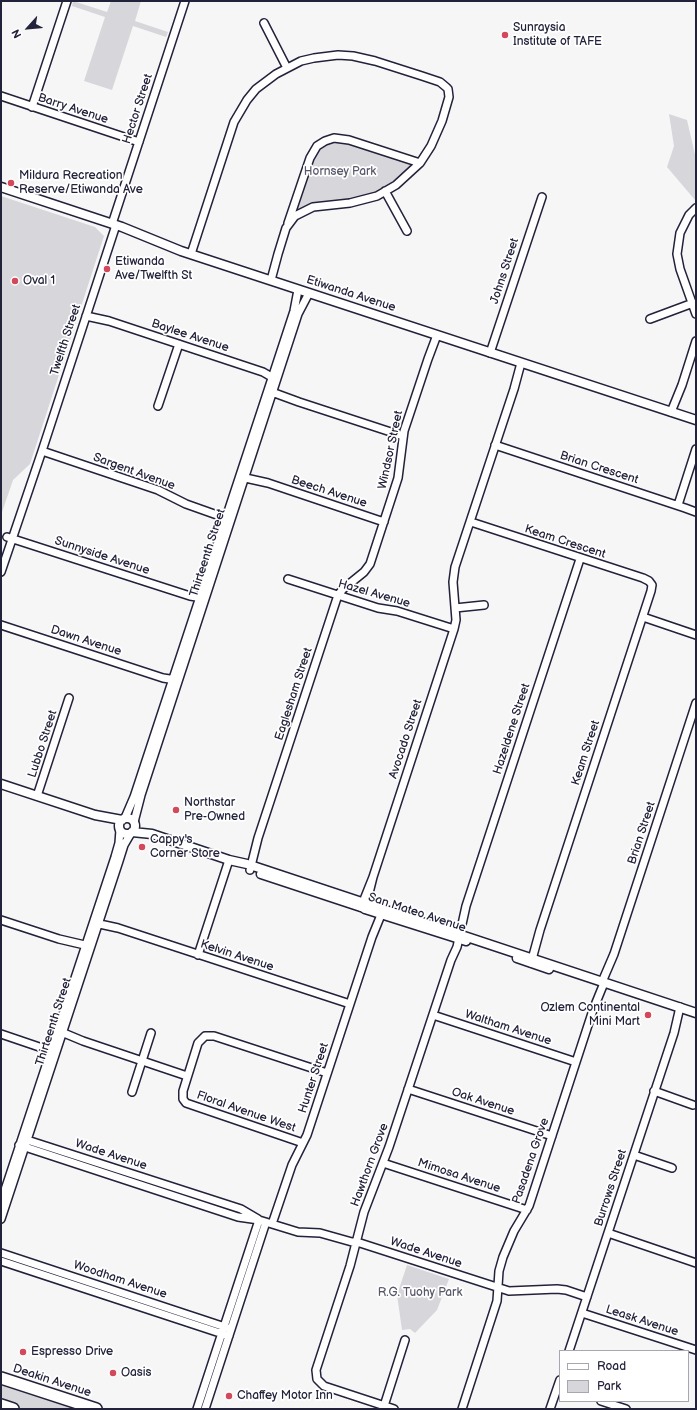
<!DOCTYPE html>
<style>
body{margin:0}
#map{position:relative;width:697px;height:1410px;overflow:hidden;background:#f6f6f7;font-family:"Balsamiq Sans",sans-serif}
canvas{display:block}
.frame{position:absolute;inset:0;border:2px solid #22223b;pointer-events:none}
.legend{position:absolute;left:559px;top:1350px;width:130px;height:52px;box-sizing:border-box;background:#fff;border:1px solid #a7a7b1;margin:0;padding:5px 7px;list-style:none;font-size:12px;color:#22223b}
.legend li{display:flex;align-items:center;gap:8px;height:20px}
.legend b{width:20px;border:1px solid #a7a7b1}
.north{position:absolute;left:8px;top:8px;width:40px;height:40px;-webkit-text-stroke:3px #fff;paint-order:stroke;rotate:243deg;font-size:11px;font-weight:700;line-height:16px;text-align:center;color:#22223b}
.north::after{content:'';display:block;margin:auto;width:14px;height:18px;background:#22223b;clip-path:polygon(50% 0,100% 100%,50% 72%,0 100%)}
</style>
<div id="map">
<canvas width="697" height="1410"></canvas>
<div class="frame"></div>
<ul class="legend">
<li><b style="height:5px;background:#fff"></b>Road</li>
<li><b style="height:11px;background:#d7d7db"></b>Park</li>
</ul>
<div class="north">N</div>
</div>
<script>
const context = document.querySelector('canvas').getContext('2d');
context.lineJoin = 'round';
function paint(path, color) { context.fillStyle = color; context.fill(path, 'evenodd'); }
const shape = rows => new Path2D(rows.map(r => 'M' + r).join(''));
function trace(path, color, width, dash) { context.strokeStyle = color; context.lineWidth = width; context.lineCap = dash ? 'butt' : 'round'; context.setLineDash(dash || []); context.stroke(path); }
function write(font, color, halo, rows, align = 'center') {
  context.font = font + ' "Balsamiq Sans",sans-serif'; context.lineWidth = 3.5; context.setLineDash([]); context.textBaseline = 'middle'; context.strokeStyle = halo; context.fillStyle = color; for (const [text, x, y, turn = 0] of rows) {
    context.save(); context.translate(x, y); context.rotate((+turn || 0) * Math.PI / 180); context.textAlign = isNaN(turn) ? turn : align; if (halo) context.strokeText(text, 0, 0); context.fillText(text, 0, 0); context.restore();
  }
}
paint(shape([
 [73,1,107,12,111,1,141,1,135,21,168,32,166,37,133,26,112,90,84,81,105,17,72,6],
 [669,114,687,120,696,159,696,200,695,200,667,167,674,146],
 [334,141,345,142,412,164,412,167,401,178,387,188,371,195,336,202,316,203,296,211,295,209,312,159,319,149,324,145],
 [1,196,95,227,104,236,30,464,13,480,1,515],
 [407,1265,449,1279,437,1310,415,1333,410,1329,402,1330,397,1295],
 [1,1381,85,1409,24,1409,1,1401]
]), '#d7d7db');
const minor = shape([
 [264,23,287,68],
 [1,96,139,142],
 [32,107,67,1],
 [385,191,407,231],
 [696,208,689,215,680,233,677,254,680,269,696,314],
 [288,223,310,158,317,146,325,141,334,138,349,140,420,163],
 [112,224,185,1],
 [191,254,234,122,247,100,256,89,276,74,301,61,314,58,338,55,353,56,375,61,422,76,440,82,446,87,448,89,449,97,442,121,431,146,420,163,396,185,377,196,350,203,313,207,295,216,286,228,278,254,271,280],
 [86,316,109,321,263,372,275,379],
 [650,319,693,303],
 [490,353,542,197],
 [269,391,299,402,403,436],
 [158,406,179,344],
 [671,412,682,385,696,341],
 [495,445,685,508,696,512],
 [42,451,158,490,186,504,217,515,228,522],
 [241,477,268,483,384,522],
 [678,505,696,449],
 [471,522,643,578,649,581,652,585,651,591,540,930,531,963],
 [7,537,190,596,203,598],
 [1,572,42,451,116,225],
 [288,579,378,608,397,611,454,629],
 [455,608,484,605],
 [643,617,696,635],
 [1,625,163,678,176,680],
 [37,796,69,698],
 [125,818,134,797,275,369,294,311,298,290],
 [134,822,141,795,298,314,309,293],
 [250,870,258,838,338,595,343,589,364,572,370,564,398,478,404,431,428,359,437,335],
 [373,877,361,907,365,909,373,877,454,629,456,620,453,582,455,567,514,389,521,363],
 [1,920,59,939,89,946],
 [95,923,118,928,350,1004],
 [198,955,229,860],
 [602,982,614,954,696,703],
 [433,1015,576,1062],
 [59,1031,83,1041,187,1076],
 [1,1034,54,1052],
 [408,1089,552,1136],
 [654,1091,693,1105],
 [132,1092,151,1033],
 [24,1139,241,1209,258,1219],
 [303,1143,186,1103,183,1099,183,1091,198,1043,205,1036,214,1036,327,1073],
 [19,1145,238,1217,259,1220,298,1232,320,1233,352,1242,360,1243,509,1291,557,1289,566,1290,587,1297],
 [634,1155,672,1168],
 [383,1163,527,1210],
 [1,1202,115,857,119,843,120,830],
 [1,1219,119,861,124,845,131,833],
 [272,1224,292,1165,307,1135,372,937,383,910],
 [608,1233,696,1263],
 [1,1253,231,1329],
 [1,1261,229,1336],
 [582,1313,696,1350],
 [569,1351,674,1033,680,1007],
 [601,1401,626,1409],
 [384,1406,405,1340],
 [197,1409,259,1220],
 [205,1409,266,1222],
 [394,1409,324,1386,317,1379,316,1370,350,1266,364,1212,389,1147,451,960,457,947,466,906,580,559],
 [462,1409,497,1301,499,1271,503,1257,514,1231,529,1206,593,1010,604,983],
 [550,1409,560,1380]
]);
const tertiary = shape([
 [1,187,122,227,181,251,696,420],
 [1,784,95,815,122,820],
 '119 826a8 8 0 1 1 16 0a8 8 0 1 1-16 0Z',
 [132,832,152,834,229,860,247,864,696,1013],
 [261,874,361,907],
 [365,909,466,941],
 [517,958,549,969]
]);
const trunk = shape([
 [1,1378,96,1409],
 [1,1405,13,1409]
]);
trace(minor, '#22223b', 10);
trace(tertiary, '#22223b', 11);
trace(trunk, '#22223b', 14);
trace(minor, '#fff', 7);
trace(tertiary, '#fff', 8);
trace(trunk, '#fff', 11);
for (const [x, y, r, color] of [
 [505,35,4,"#d1495b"],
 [11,183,4,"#d1495b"],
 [107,269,4,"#d1495b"],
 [15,281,4,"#d1495b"],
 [176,810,4,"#d1495b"],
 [142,847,4,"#d1495b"],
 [648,1015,4,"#d1495b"],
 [23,1352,4,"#d1495b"],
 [113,1373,4,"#d1495b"],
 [229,1396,4,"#d1495b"]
]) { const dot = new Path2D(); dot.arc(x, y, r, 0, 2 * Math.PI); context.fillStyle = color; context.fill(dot); trace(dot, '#fff', 1.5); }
write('12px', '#22223b', '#fff', [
 ["Sunraysia",513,28],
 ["Institute of TAFE",513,42],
 ["Mildura Recreation",19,176],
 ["Reserve/Etiwanda Ave",19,190],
 ["Etiwanda",115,262],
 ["Ave/Twelfth St",115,276],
 ["Oval 1",23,281],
 ["Northstar",184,803],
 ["Pre-Owned",184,817],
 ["Cappy's",150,840],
 ["Corner Store",150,854],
 ["Ozlem Continental",640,1008,"right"],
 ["Mini Mart",640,1022,"right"],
 ["Espresso Drive",31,1352],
 ["Oasis",121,1373],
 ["Chaffey Motor Inn",237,1396]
], 'left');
write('12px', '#22223b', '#fff', [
 ["Barry Avenue",73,109,18],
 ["Hector Street",138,109,-72],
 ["Johns Street",505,271,-72],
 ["Etiwanda Avenue",351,294,18],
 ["Baylee Avenue",190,336,18],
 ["Twelfth Street",66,340,-72],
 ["Windsor Street",391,450,-78],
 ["Brian Crescent",599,468,18],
 ["Sargent Avenue",134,472,20],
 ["Beech Avenue",329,492,18],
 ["Keam Crescent",565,542,18],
 ["Thirteenth Street",208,553,-72],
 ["Sunnyside Avenue",102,556,18],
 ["Hazel Avenue",374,594,16],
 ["Dawn Avenue",86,641,18],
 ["Eaglesham Street",294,694,-72],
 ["Hazeldene Street",512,729,-72],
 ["Avocado Street",406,739,-72],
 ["Lubbo Street",43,744,-72],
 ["Keam Street",586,753,-72],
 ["Brian Street",642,833,-72],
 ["San Mateo Avenue",417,913,18],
 ["Kelvin Avenue",237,956,18],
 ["Thirteenth Street",54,1022,-72],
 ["Waltham Avenue",508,1028,18],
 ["Hunter Street",314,1078,-72],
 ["Oak Avenue",483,1102,18],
 ["Floral Avenue West",246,1112,19],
 ["Wade Avenue",111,1155,18],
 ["Pasadena Grove",531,1161,-71],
 ["Hawthorn Grove",370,1165,-70],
 ["Mimosa Avenue",459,1176,18],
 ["Burrows Street",611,1188,-72],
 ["Wade Avenue",426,1253,18],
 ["Woodham Avenue",120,1280,18],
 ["Leask Avenue",642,1321,18],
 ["Deakin Avenue",52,1381,18]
]);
write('12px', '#58586b', '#fff', [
 ["Hornsey Park",340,172],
 ["R.G. Tuohy Park",420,1293]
]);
</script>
